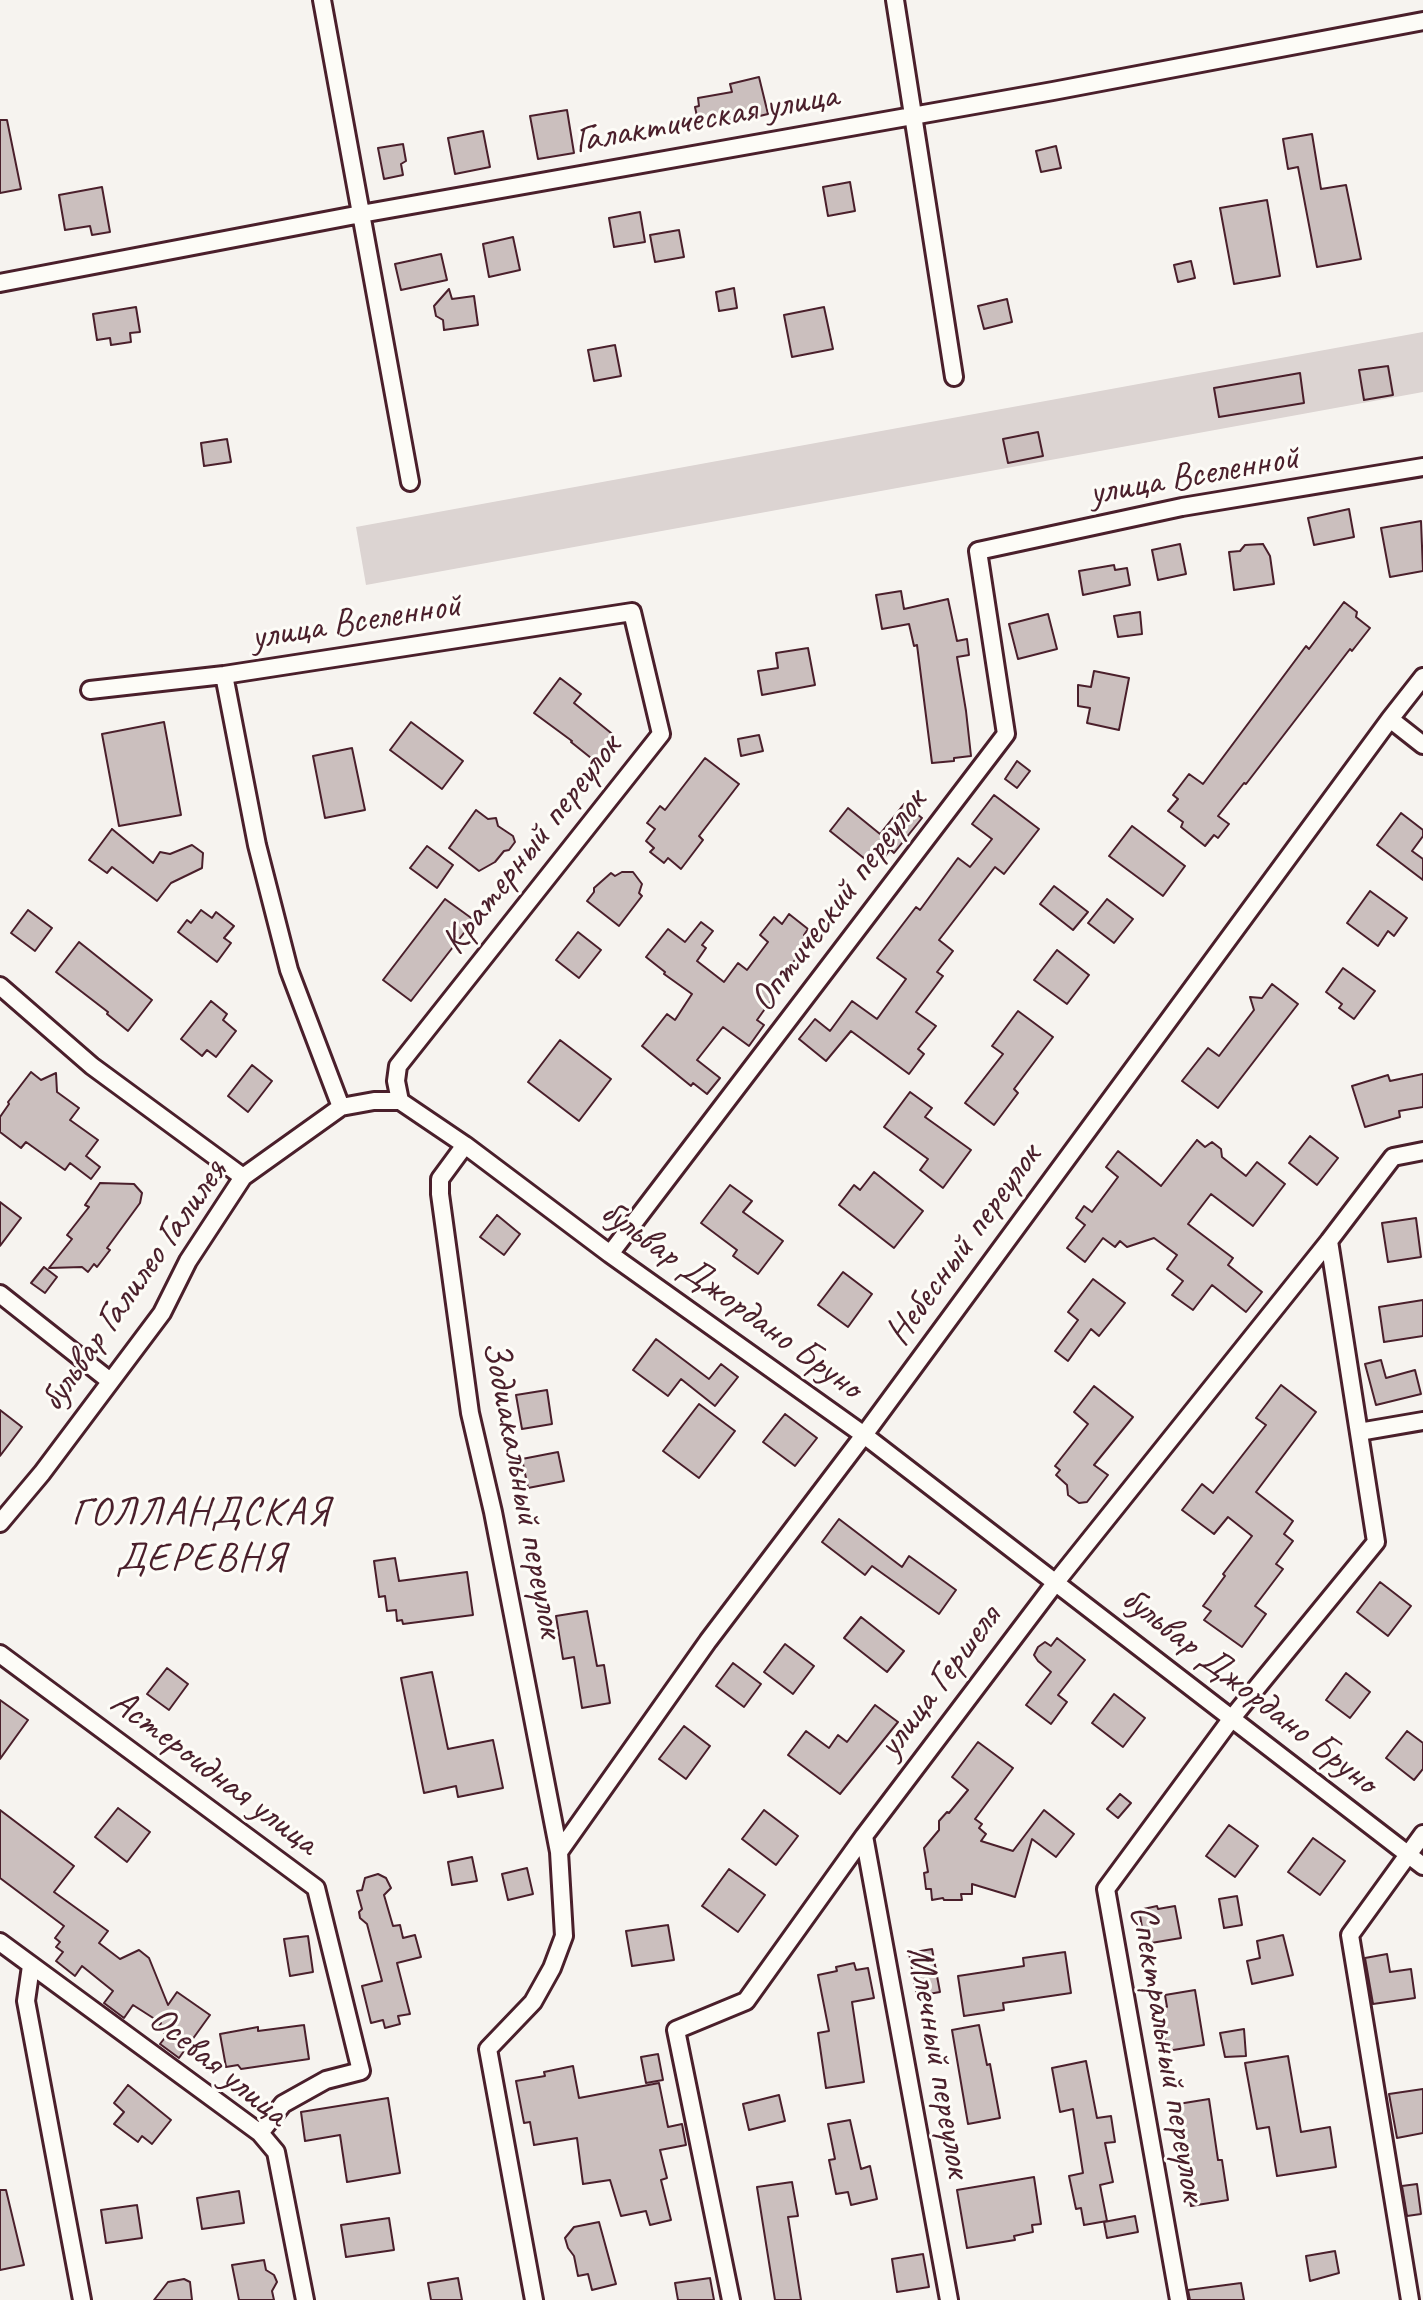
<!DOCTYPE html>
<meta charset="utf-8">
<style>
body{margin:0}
canvas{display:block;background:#f6f3ef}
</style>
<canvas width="1423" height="2300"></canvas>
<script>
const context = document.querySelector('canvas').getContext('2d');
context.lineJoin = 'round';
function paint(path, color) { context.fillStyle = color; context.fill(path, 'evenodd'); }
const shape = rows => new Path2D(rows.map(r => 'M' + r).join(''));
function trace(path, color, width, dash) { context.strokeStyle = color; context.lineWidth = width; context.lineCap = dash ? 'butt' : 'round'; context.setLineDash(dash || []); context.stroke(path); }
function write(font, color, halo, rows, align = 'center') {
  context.font = font + ' Caveat,sans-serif'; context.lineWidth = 6; context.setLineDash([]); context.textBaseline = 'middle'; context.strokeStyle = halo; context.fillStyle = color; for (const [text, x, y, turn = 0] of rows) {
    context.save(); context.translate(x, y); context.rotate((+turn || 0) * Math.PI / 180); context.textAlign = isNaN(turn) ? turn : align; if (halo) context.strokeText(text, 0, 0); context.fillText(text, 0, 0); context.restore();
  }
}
paint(shape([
 [1423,332,1423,392,366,585,356,527]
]), '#dcd4d2');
const building = shape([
 [759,77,768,114,739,121,738,119,699,126,695,107,699,106,698,98,732,92,730,84,759,77],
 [567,110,574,153,538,159,530,116,567,110],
 [0,120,7,120,21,189,0,193,0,120],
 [483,131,490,167,455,174,448,138,483,131],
 [1312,134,1321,189,1346,185,1361,259,1317,267,1298,167,1288,169,1283,139,1312,134],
 [403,144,406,161,401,164,403,175,384,179,378,148,403,144],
 [1056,146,1061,168,1041,172,1036,151,1056,146],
 [850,182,855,211,828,216,823,187,850,182],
 [102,187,110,232,92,235,90,226,65,230,59,195,102,187],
 [1267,200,1280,276,1234,284,1220,208,1267,200],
 [640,212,645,242,614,247,609,218,640,212],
 [679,230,684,257,655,262,650,235,679,230],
 [513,237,520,270,489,277,483,244,513,237],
 [441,254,447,280,401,290,395,264,441,254],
 [1191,261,1195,278,1178,282,1174,265,1191,261],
 [734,288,737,308,719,311,716,292,734,288],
 [449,289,452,299,474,296,478,325,444,330,443,320,436,316,434,306,449,289],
 [1007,299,1012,322,984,329,978,306,1007,299],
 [136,307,140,332,130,333,131,342,111,345,110,338,97,340,93,314,136,307],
 [824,307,833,349,792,357,784,315,824,307],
 [615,345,621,376,594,381,588,350,615,345],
 [1388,366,1393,395,1364,400,1359,370,1388,366],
 [1300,373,1304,403,1219,417,1214,388,1300,373],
 [1038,432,1043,456,1008,463,1003,439,1038,432],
 [227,439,231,462,204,466,201,443,227,439],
 [1349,509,1354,537,1314,545,1308,518,1349,509],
 [1421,521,1423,571,1390,577,1381,528,1421,521],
 [1180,544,1186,574,1158,580,1152,550,1180,544],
 [1263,544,1270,556,1274,584,1234,590,1229,552,1240,551,1245,545,1263,544],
 [1114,565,1115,570,1127,568,1130,585,1083,595,1079,571,1114,565],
 [901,591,904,609,948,599,957,641,967,639,969,655,957,657,966,711,971,756,954,758,954,761,932,763,917,645,914,646,909,624,882,629,876,595,901,591],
 [1344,602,1357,612,1356,617,1370,628,1352,651,1350,649,1246,784,1244,783,1218,816,1229,824,1218,838,1214,835,1205,846,1181,827,1183,822,1168,811,1178,799,1173,795,1189,774,1203,784,1306,646,1309,649,1344,602],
 [1140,612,1142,634,1118,637,1114,616,1140,612],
 [1048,614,1057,649,1018,659,1009,624,1048,614],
 [808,648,815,685,762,695,758,671,778,668,776,653,808,648],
 [1094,671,1129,678,1119,730,1087,723,1090,708,1078,706,1078,685,1091,687,1094,671],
 [560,678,581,694,574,703,616,737,596,762,571,742,572,741,534,713,560,678],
 [164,722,181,815,119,826,102,734,164,722],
 [411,722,463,761,442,789,390,750,411,722],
 [759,735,763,751,741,756,738,739,759,735],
 [352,748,365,810,325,818,313,756,352,748],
 [705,758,739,784,699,836,703,840,681,869,668,858,664,863,650,852,654,848,646,841,655,829,647,823,660,806,665,810,705,758],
 [1017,761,1030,771,1017,788,1005,779,1017,761],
 [994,795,1039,829,1004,874,995,867,939,940,953,951,937,972,943,976,916,1012,936,1026,918,1049,924,1054,909,1074,851,1031,826,1061,799,1039,815,1019,830,1031,852,1001,877,1019,906,979,877,958,916,907,920,910,958,858,970,867,992,839,972,824,994,795],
 [904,804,922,818,894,853,890,849,884,858,878,853,870,863,830,831,848,808,880,834,904,804],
 [476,810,488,819,496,818,498,826,513,836,515,842,509,850,504,851,495,862,479,871,449,848,476,810],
 [1401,813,1423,830,1423,836,1412,851,1423,859,1423,880,1377,845,1401,813],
 [1132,826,1185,866,1163,896,1109,856,1132,826],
 [112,829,153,863,160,852,170,854,192,845,203,853,202,868,171,883,157,901,112,867,107,873,89,860,112,829],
 [427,846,453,865,437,888,410,868,427,846],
 [622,872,633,872,642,884,639,893,642,896,619,926,587,901,594,892,594,888,611,873,615,876,622,872],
 [1054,886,1088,912,1073,930,1040,904,1054,886],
 [1370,891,1407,918,1394,936,1388,931,1378,946,1347,923,1370,891],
 [445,899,474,920,411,1001,383,980,445,899],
 [1107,899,1133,919,1114,943,1088,923,1107,899],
 [28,910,52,928,35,951,11,933,28,910],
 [201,910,212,918,216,912,234,926,224,938,231,943,217,962,178,932,187,920,191,923,201,910],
 [789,914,808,929,804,935,810,940,773,989,777,992,757,1020,764,1025,749,1046,723,1027,697,1060,720,1078,707,1094,693,1083,691,1086,642,1046,667,1014,675,1020,692,994,664,974,665,972,646,957,668,929,685,942,701,922,713,931,702,945,706,948,697,961,724,982,738,963,747,970,768,942,760,935,774,917,782,924,789,914],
 [578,932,601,950,579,978,556,960,578,932],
 [79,942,152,1000,128,1031,107,1014,108,1012,56,972,79,942],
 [1057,950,1089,975,1067,1004,1034,980,1057,950],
 [1343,968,1375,991,1354,1019,1339,1008,1342,1004,1326,992,1343,968],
 [1272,984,1298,1004,1218,1108,1182,1081,1208,1048,1219,1056,1254,1010,1250,997,1262,998,1272,984],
 [211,1001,227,1014,223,1020,236,1031,216,1057,207,1050,202,1056,181,1039,211,1001],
 [1018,1011,1053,1037,1014,1089,1018,1093,994,1125,965,1103,1003,1054,992,1046,1018,1011],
 [560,1040,611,1079,579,1121,528,1082,560,1040],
 [252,1065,272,1081,248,1112,228,1096,252,1065],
 [31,1072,41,1080,56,1073,57,1092,79,1108,70,1120,98,1140,86,1156,100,1167,91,1179,70,1163,65,1170,26,1142,21,1148,0,1132,0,1117,9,1104,8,1102,31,1072],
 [1423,1074,1423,1107,1399,1111,1400,1117,1365,1127,1352,1086,1388,1075,1390,1081,1423,1074],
 [910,1092,932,1108,925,1117,971,1150,943,1188,920,1170,928,1159,884,1127,910,1092],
 [1310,1136,1338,1158,1317,1185,1289,1163,1310,1136],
 [1197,1140,1205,1147,1212,1142,1221,1149,1222,1157,1246,1176,1257,1162,1285,1184,1253,1226,1211,1194,1188,1224,1233,1258,1228,1265,1262,1292,1246,1312,1212,1285,1193,1310,1172,1295,1183,1281,1167,1269,1177,1255,1154,1238,1127,1247,1120,1241,1115,1247,1103,1238,1085,1262,1067,1248,1085,1225,1076,1218,1084,1206,1092,1212,1118,1177,1106,1167,1118,1151,1161,1186,1197,1140],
 [874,1172,923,1211,894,1248,839,1205,854,1185,860,1190,874,1172],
 [100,1183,134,1184,142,1193,140,1203,107,1248,110,1250,97,1267,94,1264,88,1272,82,1267,49,1268,72,1239,67,1235,89,1207,85,1205,100,1183],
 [730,1185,752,1201,743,1212,783,1241,758,1274,733,1256,737,1250,701,1223,730,1185],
 [0,1202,21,1218,0,1246,0,1202],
 [497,1215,520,1234,504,1255,480,1237,497,1215],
 [1416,1218,1421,1257,1388,1262,1382,1223,1416,1218],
 [44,1267,57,1277,45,1293,31,1283,44,1267],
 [843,1272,872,1294,848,1327,818,1305,843,1272],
 [1093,1279,1125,1303,1099,1336,1091,1329,1068,1361,1055,1351,1078,1320,1068,1312,1093,1279],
 [1423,1300,1423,1336,1384,1342,1379,1307,1423,1300],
 [656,1339,709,1379,721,1364,738,1377,715,1406,681,1379,668,1396,633,1370,656,1339],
 [1381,1360,1386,1378,1415,1370,1421,1394,1376,1405,1365,1364,1381,1360],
 [1281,1385,1316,1412,1256,1492,1293,1521,1284,1534,1293,1541,1276,1564,1283,1569,1255,1606,1266,1614,1242,1647,1204,1620,1211,1611,1203,1606,1225,1576,1223,1574,1252,1536,1228,1517,1214,1534,1182,1510,1202,1484,1213,1493,1266,1425,1256,1418,1281,1385],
 [1094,1386,1133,1417,1094,1465,1108,1475,1087,1502,1079,1503,1068,1495,1067,1485,1056,1475,1060,1470,1055,1466,1088,1424,1074,1412,1094,1386],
 [547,1390,552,1424,522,1429,516,1395,547,1390],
 [699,1404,735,1431,699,1478,663,1451,699,1404],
 [0,1410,22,1427,0,1456,0,1410],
 [785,1414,817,1438,795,1466,763,1442,785,1414],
 [558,1452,564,1481,528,1488,522,1459,558,1452],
 [839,1519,902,1567,909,1556,956,1590,939,1614,872,1566,865,1575,822,1542,839,1519],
 [395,1558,399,1581,467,1572,473,1615,403,1624,402,1620,397,1621,396,1610,387,1611,385,1596,379,1597,374,1561,395,1558],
 [1380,1582,1411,1606,1388,1636,1357,1612,1380,1582],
 [587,1611,597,1666,604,1665,610,1703,582,1708,574,1657,563,1659,556,1616,587,1611],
 [861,1617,904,1651,887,1672,844,1638,861,1617],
 [1057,1638,1085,1660,1058,1695,1067,1702,1051,1724,1026,1705,1051,1672,1038,1661,1034,1655,1038,1647,1045,1642,1051,1646,1057,1638],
 [785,1644,814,1666,793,1694,764,1672,785,1644],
 [733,1663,761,1684,744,1707,716,1686,733,1663],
 [167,1668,188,1684,169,1710,147,1694,167,1668],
 [432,1672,448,1749,493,1740,503,1788,458,1797,456,1786,424,1793,401,1678,432,1672],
 [1346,1673,1370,1692,1350,1718,1326,1700,1346,1673],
 [1114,1694,1145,1718,1123,1747,1092,1723,1114,1694],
 [0,1700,28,1720,0,1759,0,1700],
 [875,1705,898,1722,840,1794,788,1755,806,1731,829,1748,838,1735,847,1742,875,1705],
 [684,1726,710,1746,686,1779,659,1759,684,1726],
 [1407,1731,1423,1743,1423,1769,1414,1780,1386,1758,1407,1731],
 [978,1742,1013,1768,975,1819,982,1824,979,1828,986,1834,981,1841,1013,1851,1044,1810,1074,1834,1056,1857,1032,1839,1015,1897,972,1884,972,1894,961,1894,962,1900,944,1900,943,1898,932,1900,931,1889,926,1889,924,1873,928,1872,924,1848,939,1830,939,1821,947,1812,949,1813,968,1790,952,1777,978,1742],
 [1120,1794,1131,1803,1118,1818,1107,1809,1120,1794],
 [118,1808,150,1832,127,1862,95,1837,118,1808],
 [0,1810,74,1866,54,1892,108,1931,99,1943,120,1959,139,1950,149,1958,168,2005,177,1992,210,2015,179,2058,160,2044,167,2035,158,2028,161,2023,133,2005,124,2018,104,2003,113,1991,82,1966,75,1976,56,1961,63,1952,56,1947,60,1942,55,1938,64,1926,0,1878,0,1810],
 [764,1810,798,1836,776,1865,742,1839,764,1810],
 [1229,1825,1258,1846,1235,1877,1206,1856,1229,1825],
 [1313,1838,1345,1861,1320,1895,1288,1872,1313,1838],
 [472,1857,477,1881,452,1885,448,1862,472,1857],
 [527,1868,533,1894,508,1900,502,1874,527,1868],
 [729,1869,765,1895,738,1932,702,1906,729,1869],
 [378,1874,386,1878,391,1888,384,1895,393,1926,400,1925,403,1938,415,1935,421,1957,397,1963,410,2014,398,2016,400,2024,385,2028,383,2020,371,2023,362,1986,382,1981,367,1924,360,1918,359,1912,362,1909,357,1891,362,1890,365,1878,378,1874],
 [1237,1896,1242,1925,1224,1928,1219,1899,1237,1896],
 [1157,1906,1158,1909,1175,1906,1181,1938,1145,1944,1139,1910,1157,1906],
 [668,1925,674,1960,632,1966,626,1931,668,1925],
 [1283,1935,1293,1975,1252,1984,1247,1961,1260,1958,1257,1941,1283,1935],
 [308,1936,313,1972,290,1976,284,1939,308,1936],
 [932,1949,940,1992,917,1996,909,1953,932,1949],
 [1065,1952,1071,1993,1003,2003,1004,2010,964,2016,958,1976,1024,1966,1023,1958,1065,1952],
 [1387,1954,1390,1972,1411,1969,1415,1998,1373,2004,1365,1958,1387,1954],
 [854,1963,856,1970,868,1968,874,1998,852,2002,864,2082,826,2088,818,2033,829,2031,818,1975,837,1971,836,1967,854,1963],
 [1195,1990,1204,2045,1167,2051,1160,2008,1167,2007,1165,1995,1195,1990],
 [304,2025,309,2059,241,2069,238,2065,226,2067,220,2034,258,2027,258,2031,304,2025],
 [979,2025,987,2065,990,2064,1000,2118,968,2124,952,2030,979,2025],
 [1244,2029,1246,2056,1225,2057,1220,2033,1244,2029],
 [658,2054,663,2080,646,2083,641,2057,658,2054],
 [1288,2056,1301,2132,1330,2127,1336,2167,1277,2176,1269,2127,1257,2129,1245,2063,1288,2056],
 [1086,2061,1097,2118,1111,2116,1115,2142,1105,2143,1113,2182,1100,2185,1107,2221,1084,2225,1081,2208,1076,2209,1069,2176,1083,2173,1073,2109,1060,2112,1052,2068,1086,2061],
 [573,2066,579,2098,659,2083,668,2127,682,2124,686,2145,660,2150,667,2178,661,2180,671,2220,650,2225,646,2211,621,2216,610,2180,583,2184,577,2138,534,2145,530,2122,524,2123,516,2081,545,2076,544,2072,573,2066],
 [128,2085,171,2120,152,2144,142,2136,138,2142,114,2124,124,2112,114,2103,128,2085],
 [1423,2089,1423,2133,1397,2138,1389,2094,1423,2089],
 [779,2095,785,2121,749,2130,743,2104,779,2095],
 [388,2098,400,2173,347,2182,340,2135,305,2141,301,2112,388,2098],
 [1209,2099,1218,2160,1222,2160,1228,2200,1191,2206,1181,2139,1177,2139,1172,2105,1209,2099],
 [850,2120,861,2169,870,2166,877,2199,851,2205,848,2192,836,2194,829,2160,835,2159,828,2124,850,2120],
 [1034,2177,1041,2224,1032,2225,1033,2232,1014,2236,1015,2240,967,2248,957,2190,1034,2177],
 [792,2182,798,2216,788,2217,801,2300,775,2300,757,2187,792,2182],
 [1417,2184,1421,2214,1407,2216,1402,2186,1417,2184],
 [0,2190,6,2190,24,2265,0,2270,0,2190],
 [239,2191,244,2223,202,2229,197,2198,239,2191],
 [137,2205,142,2238,106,2243,101,2210,137,2205],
 [1135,2216,1138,2232,1107,2238,1104,2222,1135,2216],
 [389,2218,394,2250,346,2257,341,2225,389,2218],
 [599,2222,616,2284,592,2290,588,2274,578,2276,574,2256,568,2248,565,2238,574,2227,599,2222],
 [1335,2251,1339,2273,1310,2281,1306,2256,1335,2251],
 [923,2254,929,2287,897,2292,892,2259,923,2254],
 [264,2260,266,2270,274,2275,277,2282,272,2291,274,2300,239,2300,232,2265,264,2260],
 [458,2278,462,2300,431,2300,428,2283,458,2278],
 [710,2278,714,2300,678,2300,675,2283,710,2278],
 [184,2279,190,2282,192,2300,154,2300,168,2282,184,2279],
 [1241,2283,1244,2300,1190,2300,1188,2290,1241,2283]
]);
paint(building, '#cbbfbe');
trace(building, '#4a1f2b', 2);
const street = shape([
 [322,0,410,482],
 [895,0,954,377],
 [0,283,361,214,1053,91,1423,21],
 [224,675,257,845,289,970,341,1107],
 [90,690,224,675,632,612,661,734,398,1066,396,1081,400,1101],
 [1390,719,1423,745],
 [0,986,92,1066,243,1177],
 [465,1145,440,1179,440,1194,470,1413,493,1512,559,1852,564,1936,552,1968,533,2002,488,2049,534,2300],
 [610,1254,1006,734,978,551,1182,507,1423,467],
 [0,1294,110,1381],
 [1359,1432,1423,1421],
 [0,1523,42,1473,162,1313,188,1261,243,1177,341,1107,374,1101,400,1101,465,1145,610,1254,864,1435,1423,1866],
 [0,1654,316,1888,361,2071,326,2080,283,2104,260,2133],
 [864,1836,949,2300],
 [559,1852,708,1641,864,1435,1390,719,1423,677],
 [0,1942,260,2133,276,2152,305,2300],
 [31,1966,26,2001,82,2300],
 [731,2300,676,2030,746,2001,864,1836,1056,1582,1329,1241,1393,1157,1423,1151],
 [1179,2300,1106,1889,1232,1718,1376,1542,1329,1241],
 [1410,2300,1350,1935,1423,1834]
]);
trace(street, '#4a1f2b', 22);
trace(street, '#fdfcf7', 16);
write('38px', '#4a1f2b', '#fdfcf7', [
 ["Галактическая улица",706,119,-10],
 ["улица Вселенной",1194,476,-10],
 ["улица Вселенной",356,622,-9],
 ["Кратерный переулок",532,845,-52],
 ["Оптический переулок",839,901,-53],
 ["Небесный переулок",964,1245,-54],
 ["бульвар Галилео Галилея",134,1286,-55],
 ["бульвар Джордано Бруно",731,1300,36],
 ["Зодиакальный переулок",522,1489,79],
 ["улица Гершеля",940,1682,-53],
 ["бульвар Джордано Бруно",1249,1691,38],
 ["Астероидная улица",214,1773,37],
 ["Спектральный переулок",1167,2053,80],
 ["Млечный переулок",938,2062,80],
 ["Осевая улица",218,2067,39]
]);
context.letterSpacing = '2px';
write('40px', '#4a1f2b', '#fdfcf7', [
 ["ГОЛЛАНДСКАЯ",201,1514],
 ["ДЕРЕВНЯ",201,1560]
]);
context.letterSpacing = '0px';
</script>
